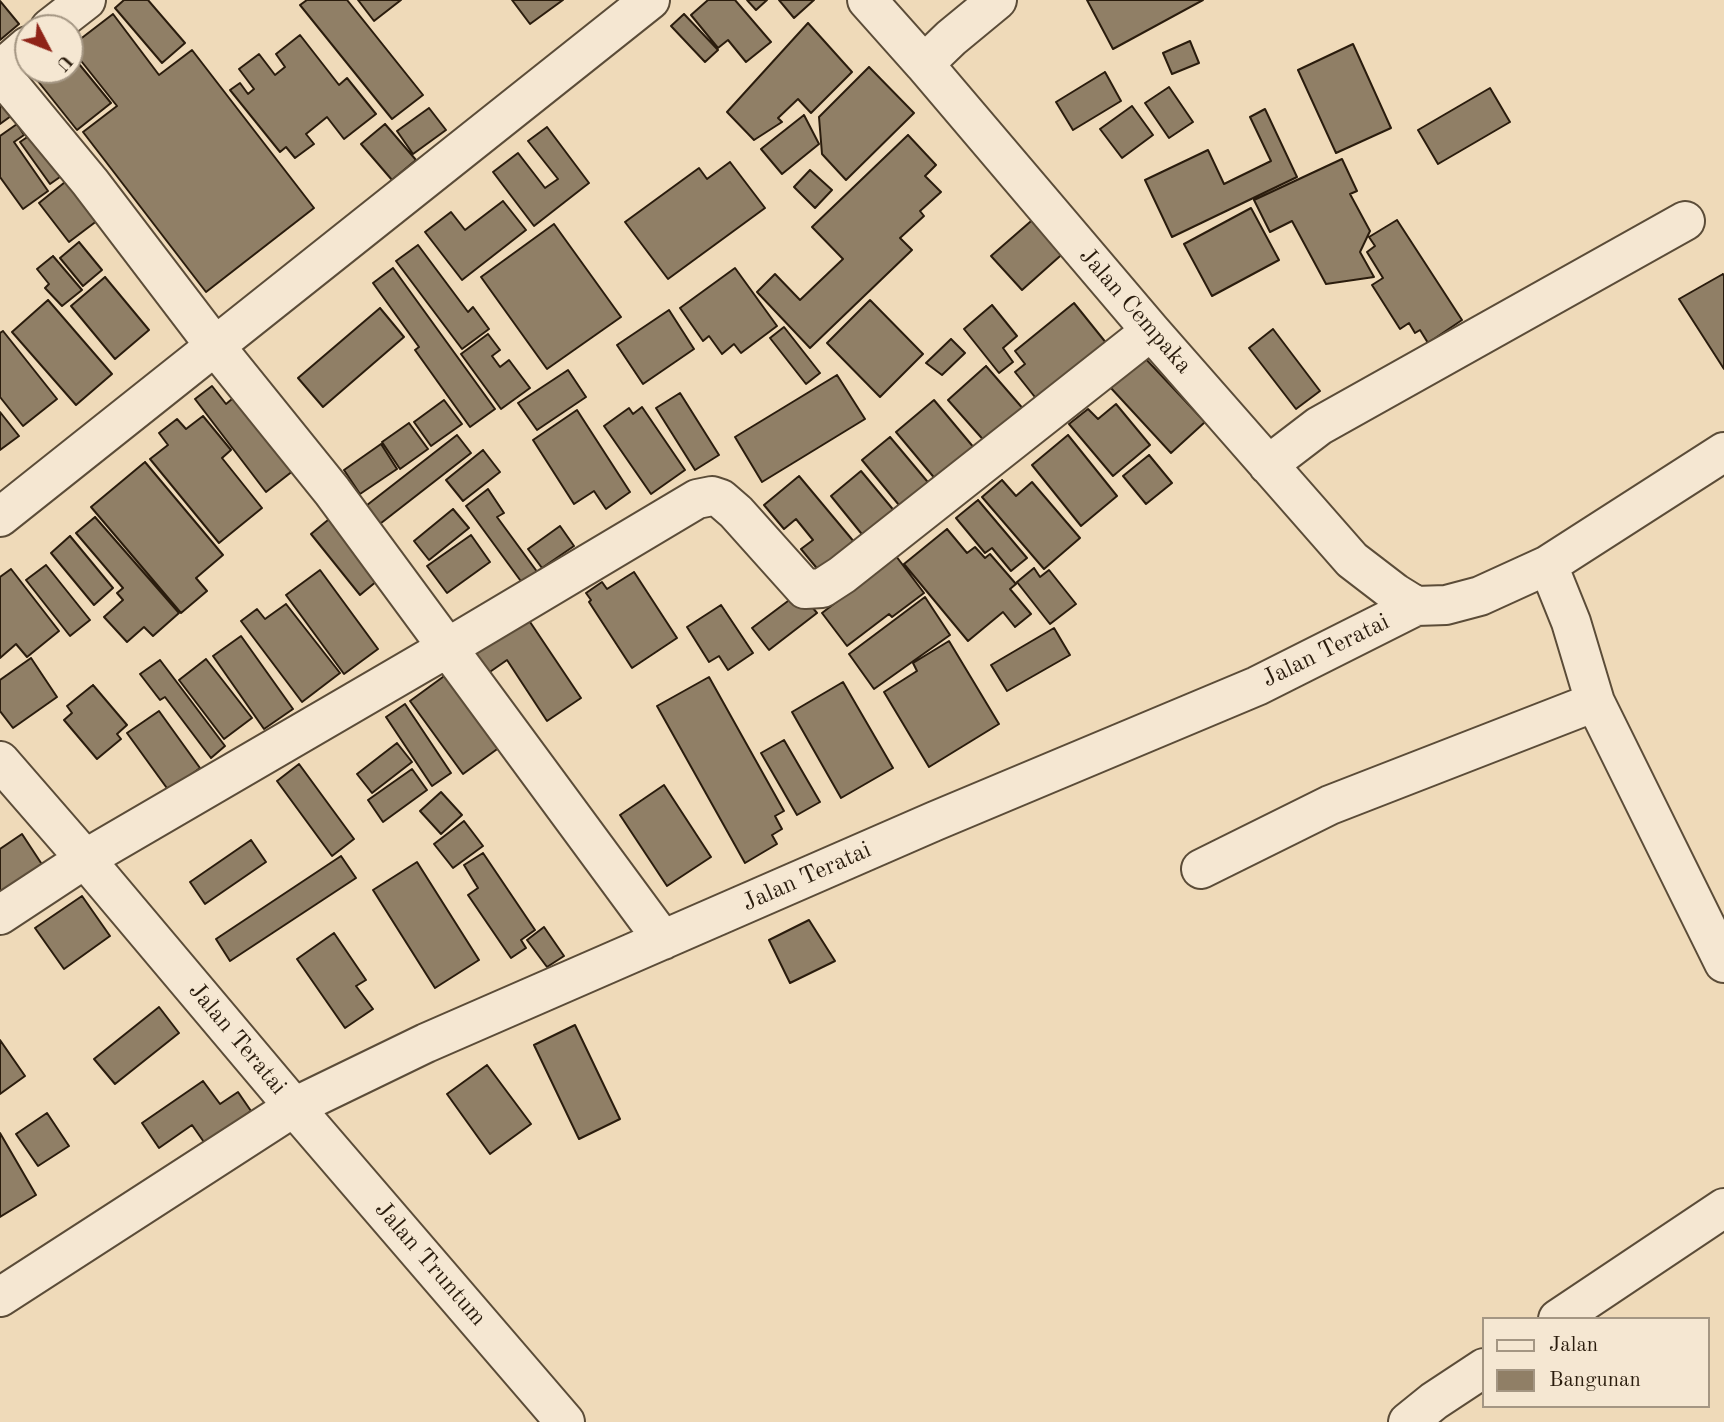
<!DOCTYPE html>
<style>
body{margin:0}
#map{position:relative;width:1724px;height:1422px;overflow:hidden;background:#efdab9;font-family:"Old Standard TT",serif}
canvas{display:block}
.legend{position:absolute;left:1482px;top:1317px;width:228px;height:91px;box-sizing:border-box;background:#f5e7d2;border:2px solid #a49683;margin:0;padding:9px 12px;list-style:none;font-size:21px;color:#2a1c0d}
.legend li{display:flex;align-items:center;gap:14px;height:35px}
.legend b{width:35px;border:2px solid #a49683}
.north{position:absolute;left:14px;top:14px;width:70px;height:70px;box-sizing:border-box;background:#f5e7d2;border:2px solid #a49683;border-radius:50%;rotate:132deg;font-size:19px;font-weight:700;line-height:28px;text-align:center;color:#2a1c0d}
.north::after{content:'';display:block;margin:auto;width:24px;height:32px;background:#8f2418;clip-path:polygon(50% 0,100% 100%,50% 72%,0 100%)}
</style>
<div id="map">
<canvas width="1724" height="1422"></canvas>
<ul class="legend">
<li><b style="height:9px;background:#f5e7d2"></b>Jalan</li>
<li><b style="height:19px;background:#907f66"></b>Bangunan</li>
</ul>
<div class="north">U</div>
</div>
<script>
const context = document.querySelector('canvas').getContext('2d');
context.lineJoin = 'round';
function paint(path, color) { context.fillStyle = color; context.fill(path, 'evenodd'); }
const shape = rows => new Path2D(rows.map(r => 'M' + r).join(''));
function trace(path, color, width, dash) { context.strokeStyle = color; context.lineWidth = width; context.lineCap = dash ? 'butt' : 'round'; context.setLineDash(dash || []); context.stroke(path); }
function write(font, color, halo, rows, align = 'center') {
  context.font = font + ' "Old Standard TT",serif'; context.lineWidth = 5; context.setLineDash([]); context.textBaseline = 'middle'; context.strokeStyle = halo; context.fillStyle = color; for (const [text, x, y, turn = 0] of rows) {
    context.save(); context.translate(x, y); context.rotate((+turn || 0) * Math.PI / 180); context.textAlign = isNaN(turn) ? turn : align; if (halo) context.strokeText(text, 0, 0); context.fillText(text, 0, 0); context.restore();
  }
}
const building = shape([
 [124,0,148,0,185,43,162,63,115,8,124,0],
 [307,0,347,0,423,95,392,119,300,5,307,0],
 [358,0,401,0,374,21,358,0],
 [512,0,563,0,530,24,512,0],
 [708,0,735,0,771,42,746,62,728,40,718,48,691,15,708,0],
 [747,0,767,0,756,10,747,0],
 [779,0,814,0,794,18,779,0],
 [1087,0,1203,0,1113,49,1087,0],
 [0,1,19,24,0,40,0,1],
 [113,14,159,75,192,50,314,208,206,292,83,132,117,106,70,47,113,14],
 [684,14,718,50,705,62,671,26,684,14],
 [808,23,852,72,811,113,798,99,778,118,782,122,754,140,727,112,808,23],
 [300,35,339,85,347,78,376,114,344,139,327,117,306,134,314,144,295,158,286,147,280,152,230,90,240,83,248,94,254,89,239,69,259,54,275,75,285,67,276,54,300,35],
 [1190,41,1199,63,1172,74,1163,53,1190,41],
 [1353,44,1391,128,1336,153,1298,70,1353,44],
 [70,53,111,103,77,130,29,70,70,70,70,53],
 [869,67,914,113,846,180,822,154,819,117,869,67],
 [1105,72,1121,101,1073,130,1056,102,1105,72],
 [1169,87,1193,122,1169,138,1145,103,1169,87],
 [1490,88,1510,122,1438,164,1418,130,1490,88],
 [0,90,18,111,0,124,0,90],
 [1132,106,1153,135,1122,158,1100,129,1132,106],
 [429,108,446,130,413,154,397,131,429,108],
 [1265,109,1297,177,1172,237,1145,180,1208,150,1224,184,1271,161,1250,117,1265,109],
 [804,115,819,144,782,174,761,149,804,115],
 [17,124,24,135,14,142,48,191,23,209,0,177,0,136,17,124],
 [385,124,416,160,392,180,361,144,385,124],
 [547,127,589,183,534,226,493,172,518,153,545,188,558,179,528,141,547,127],
 [39,129,70,170,50,184,20,142,39,129],
 [908,135,936,165,925,176,941,192,920,211,924,216,900,238,912,250,810,348,757,292,775,274,800,300,843,259,812,227,908,135],
 [1342,159,1357,191,1350,194,1370,231,1360,252,1374,277,1326,284,1292,221,1270,232,1254,200,1342,159],
 [730,162,765,208,668,279,625,222,699,168,707,179,730,162],
 [810,170,832,190,815,208,794,187,810,170],
 [75,174,106,214,69,242,39,203,75,174],
 [503,201,526,230,462,280,425,232,451,212,465,230,503,201],
 [1251,208,1279,260,1212,296,1184,244,1251,208],
 [1038,215,1068,249,1022,290,991,256,1038,215],
 [1397,220,1462,320,1428,343,1420,330,1415,333,1409,323,1400,329,1372,285,1383,278,1367,252,1375,246,1369,237,1397,220],
 [554,224,621,317,547,369,481,277,554,224],
 [79,242,102,270,83,286,60,258,79,242],
 [418,245,468,312,473,307,489,329,462,349,396,261,418,245],
 [53,256,82,290,62,306,45,288,49,284,37,269,53,256],
 [393,268,495,409,470,427,415,350,419,347,373,283,393,268],
 [735,268,777,326,741,353,734,344,722,354,709,336,703,341,680,308,735,268],
 [1723,274,1724,276,1724,369,1679,299,1723,274],
 [105,277,149,330,115,359,71,306,105,277],
 [48,300,112,374,76,405,12,332,48,300],
 [870,300,923,354,880,397,827,343,870,300],
 [1074,303,1107,344,1038,401,1015,372,1025,364,1015,351,1074,303],
 [992,305,1017,336,1003,348,1013,362,999,373,964,329,992,305],
 [380,308,404,337,323,407,298,378,380,308],
 [669,310,694,349,643,384,617,345,669,310],
 [784,327,820,373,806,384,770,338,784,327],
 [1273,329,1320,391,1296,409,1249,348,1273,329],
 [3,331,57,399,23,426,0,397,0,333,3,331],
 [488,334,500,350,492,356,500,367,509,360,530,388,501,409,461,354,488,334],
 [951,339,965,353,942,375,926,363,951,339],
 [1143,356,1205,422,1171,453,1110,387,1143,356],
 [986,366,1025,411,987,444,948,400,986,366],
 [568,370,586,397,537,430,518,403,568,370],
 [837,375,865,419,762,482,735,437,837,375],
 [212,386,226,404,243,390,303,463,266,492,195,399,212,386],
 [680,393,719,455,695,470,656,408,680,393],
 [444,400,462,424,431,446,414,422,444,400],
 [934,400,980,455,942,487,896,432,934,400],
 [1116,404,1150,445,1113,476,1069,424,1088,409,1098,419,1116,404],
 [642,407,685,470,651,494,604,426,629,408,633,414,642,407],
 [577,410,630,492,606,509,594,491,574,504,533,440,577,410],
 [0,412,19,436,0,450,0,412],
 [203,416,231,450,222,458,262,508,219,543,150,459,168,445,159,433,177,419,186,429,203,416],
 [409,423,428,449,400,469,382,442,409,423],
 [457,435,471,453,376,527,362,509,457,435],
 [1068,435,1117,496,1081,526,1032,465,1068,435],
 [890,437,937,493,908,516,862,460,890,437],
 [381,444,397,469,360,494,344,470,381,444],
 [483,450,500,472,463,501,446,480,483,450],
 [1149,455,1172,483,1146,504,1123,476,1149,455],
 [145,462,223,555,196,578,207,591,181,613,91,507,145,462],
 [861,471,896,513,865,538,831,496,861,471],
 [799,476,855,543,820,572,801,549,813,540,796,519,784,529,764,505,799,476],
 [1002,480,1016,496,1032,482,1080,538,1044,569,982,497,1002,480],
 [488,489,504,513,497,517,538,573,523,584,466,506,488,489],
 [978,500,1027,558,1011,571,992,548,985,553,956,518,978,500],
 [453,509,469,528,429,560,414,541,453,509],
 [334,515,383,576,360,595,311,534,334,515],
 [95,517,179,613,153,636,144,627,127,642,104,617,123,600,117,593,123,588,76,533,95,517],
 [560,526,574,546,542,568,528,549,560,526],
 [947,529,967,553,975,547,985,558,990,554,1016,584,1010,589,1031,614,1015,627,1003,612,968,641,904,564,947,529],
 [471,535,490,562,447,593,427,566,471,535],
 [70,536,113,588,94,605,51,553,70,536],
 [896,556,924,593,892,617,889,614,847,646,822,613,896,556],
 [46,565,90,620,70,636,26,580,46,565],
 [1034,568,1040,577,1049,570,1076,604,1050,624,1017,582,1034,568],
 [11,569,59,631,27,657,16,644,0,658,0,577,11,569],
 [320,570,378,649,344,674,286,595,320,570],
 [634,572,677,638,632,668,589,602,591,600,586,593,602,582,607,589,634,572],
 [800,592,817,613,769,650,752,628,800,592],
 [925,597,950,635,874,689,849,654,925,597],
 [286,604,340,673,302,702,241,621,257,609,265,619,286,604],
 [721,605,753,653,728,670,719,656,709,662,687,627,721,605],
 [524,613,581,698,547,721,507,660,484,676,468,651,524,613],
 [1054,628,1070,655,1007,691,991,665,1054,628],
 [241,636,293,709,264,729,213,656,241,636],
 [949,641,999,724,929,767,884,692,917,671,913,663,949,641],
 [31,658,57,697,13,728,0,711,0,680,31,658],
 [206,659,252,718,224,739,179,680,206,659],
 [160,660,225,746,211,758,165,697,160,700,140,674,160,660],
 [447,674,500,747,463,774,410,701,447,674],
 [709,677,784,811,775,816,782,829,772,835,777,844,745,863,657,706,709,677],
 [843,682,893,768,841,798,792,712,843,682],
 [93,685,127,725,117,734,121,739,97,759,64,720,72,713,67,706,93,685],
 [405,704,451,773,432,786,386,717,405,704],
 [159,711,200,768,169,791,127,733,159,711],
 [784,740,820,802,797,815,761,753,784,740],
 [397,743,412,762,372,793,357,774,397,743],
 [299,764,354,839,332,856,277,781,299,764],
 [412,769,427,790,383,822,368,800,412,769],
 [664,785,711,857,667,886,620,815,664,785],
 [441,792,462,815,441,834,420,811,441,792],
 [464,821,483,846,453,868,434,844,464,821],
 [22,834,45,869,0,900,0,849,22,834],
 [251,840,266,862,205,904,190,882,251,840],
 [483,853,535,930,521,940,526,948,511,958,468,895,478,888,464,865,483,853],
 [341,856,356,878,230,961,216,939,341,856],
 [417,862,479,960,435,988,373,890,417,862],
 [82,896,110,936,64,969,35,928,82,896],
 [809,920,835,961,790,983,769,940,809,920],
 [544,927,564,956,547,967,527,940,544,927],
 [334,933,366,980,356,986,373,1009,345,1028,297,959,334,933],
 [159,1007,179,1033,115,1084,94,1059,159,1007],
 [575,1025,620,1119,579,1139,534,1045,575,1025],
 [0,1040,25,1076,0,1094,0,1040],
 [487,1065,531,1124,490,1154,447,1094,487,1065],
 [203,1081,220,1104,238,1092,251,1111,206,1145,192,1125,159,1148,142,1123,203,1081],
 [47,1113,69,1146,38,1166,16,1134,47,1113],
 [0,1133,36,1195,0,1217,0,1133]
]);
paint(building, '#907f66');
trace(building, '#2a1c0d', 2);
const minor = shape([
 [867,0,924,64,1151,331,1352,560,1395,593,1416,606],
 [50,28,86,0],
 [924,64,951,38,997,0],
 [0,70,28,46],
 [0,73,90,182,215,346,332,491,663,940],
 [1268,465,1319,426,1685,221],
 [0,517,650,0],
 [1548,565,1571,622,1595,702,1724,963],
 [0,761,80,853,294,1107,426,1043,935,821,1257,686,1416,606,1446,605,1480,596,1548,565,1724,452],
 [1201,869,1330,805,1595,702],
 [0,915,85,859,447,648,697,499,712,496,721,499,736,512,805,589,822,588,842,575,1151,331],
 [0,1297,294,1107,565,1422],
 [1558,1319,1724,1208],
 [1408,1422,1434,1401,1484,1368]
]);
trace(minor, '#5b4c38', 42);
trace(minor, '#f5e7d2', 38);
write('24px', '#2a1c0d', '#f5e7d2', [
 ["Jalan Cempaka",1135,311,49],
 ["Jalan Teratai",1326,651,-26],
 ["Jalan Teratai",807,877,-24],
 ["Jalan Teratai",237,1039,50],
 ["Jalan Truntum",430,1264,49]
]);
</script>
